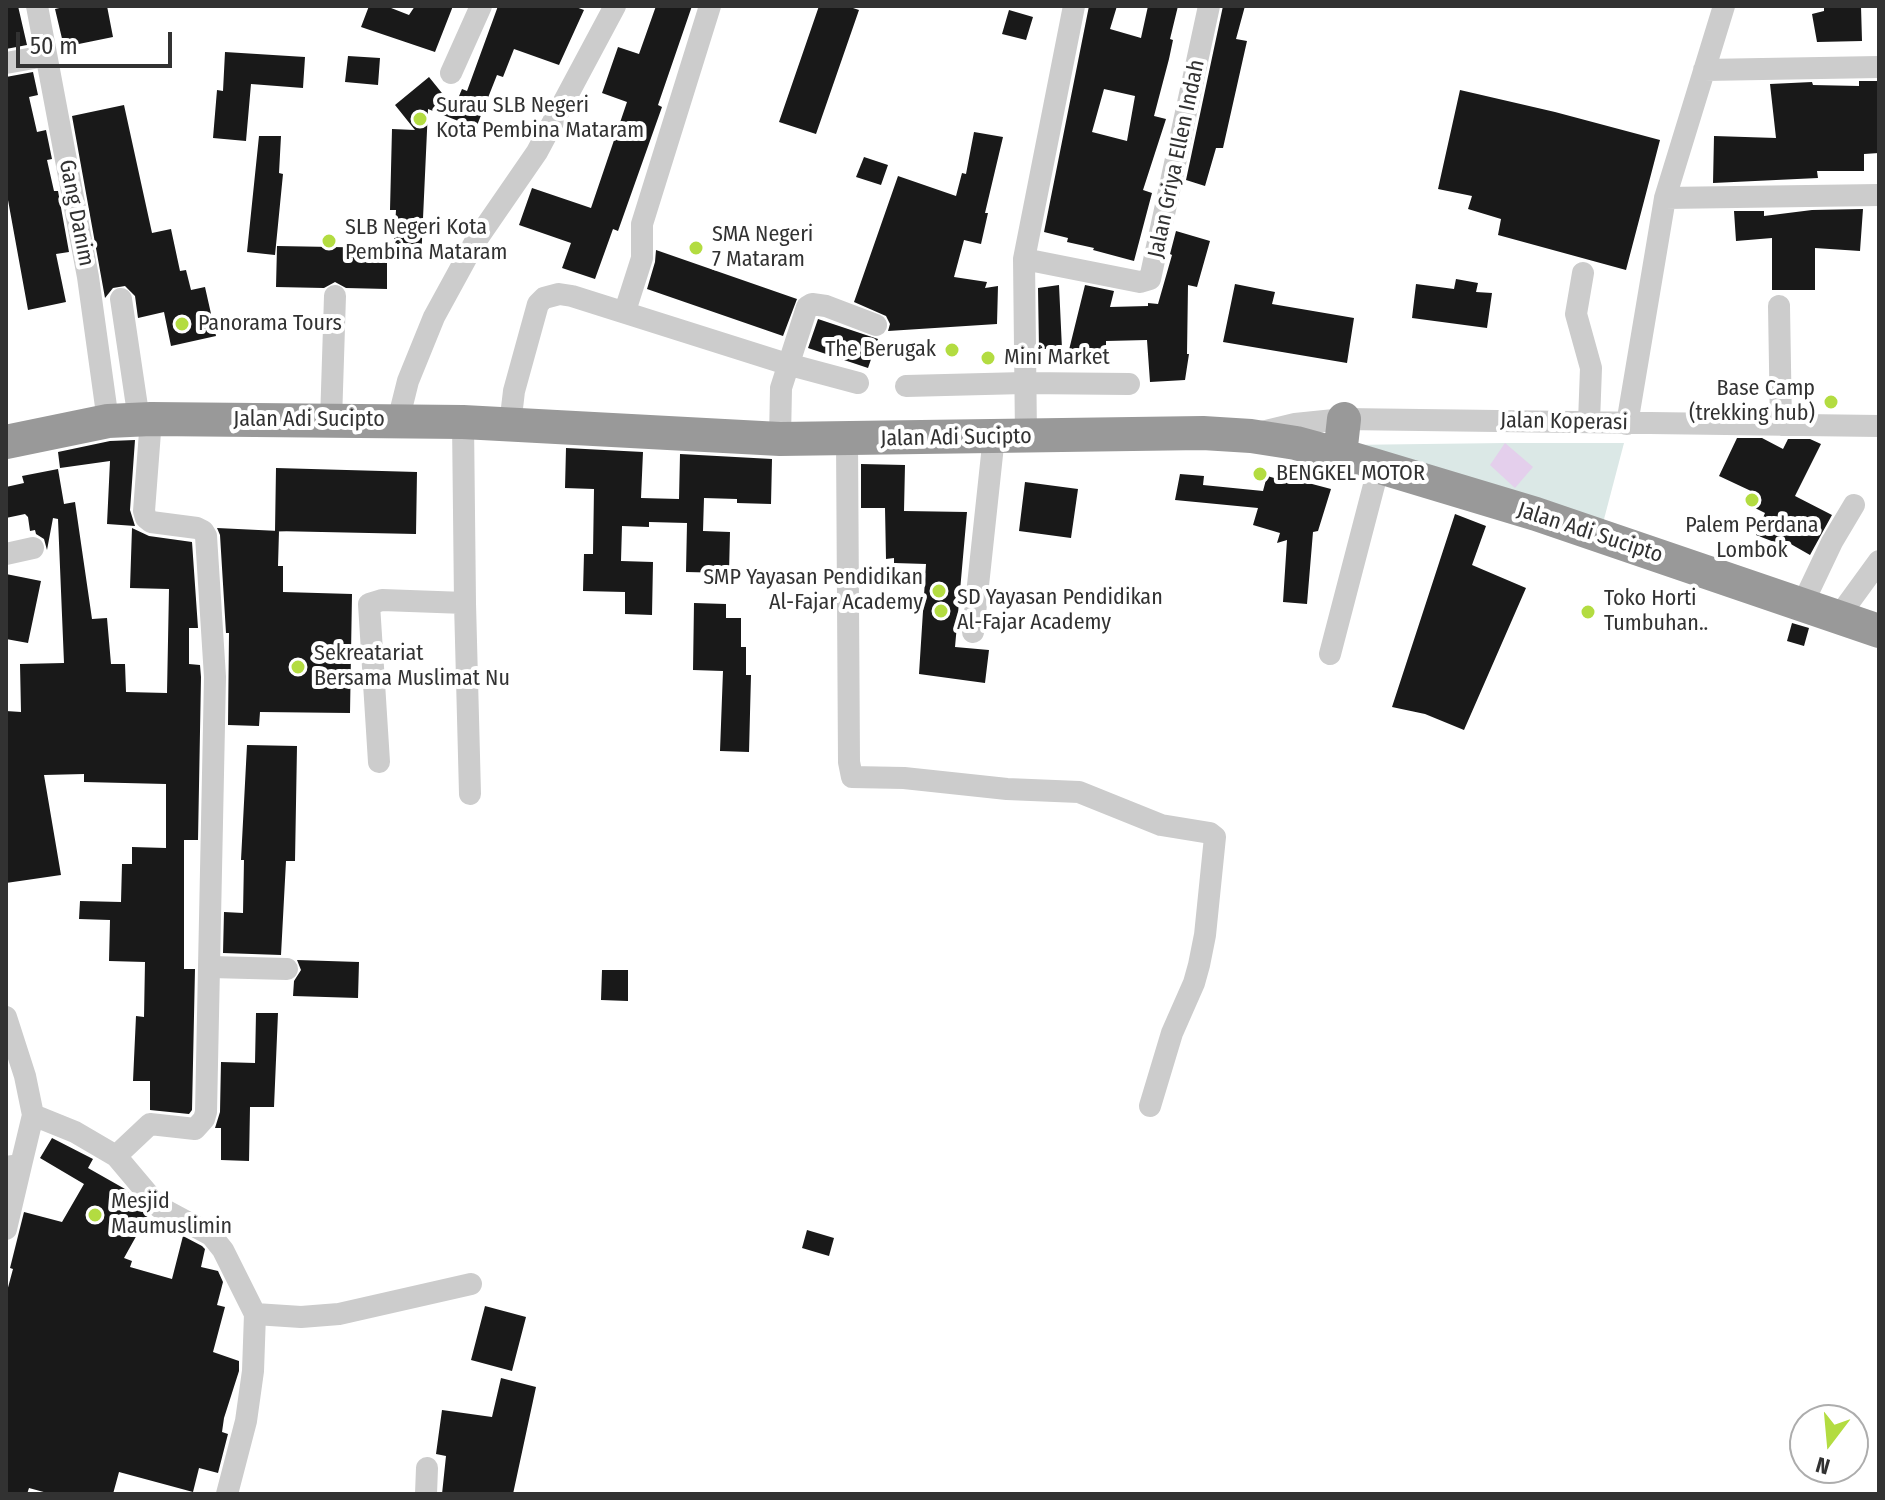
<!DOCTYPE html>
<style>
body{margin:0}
#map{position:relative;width:1885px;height:1500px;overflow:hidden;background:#fff;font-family:"Fira Sans Condensed",sans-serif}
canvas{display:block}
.frame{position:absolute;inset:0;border:8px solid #323232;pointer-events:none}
.north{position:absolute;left:1789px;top:1404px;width:80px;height:80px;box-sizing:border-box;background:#fff;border:2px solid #adadad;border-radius:50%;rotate:196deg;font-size:22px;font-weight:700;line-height:32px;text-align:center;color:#323232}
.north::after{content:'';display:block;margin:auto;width:28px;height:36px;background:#b3dc41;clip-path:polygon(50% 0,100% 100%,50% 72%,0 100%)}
.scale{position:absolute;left:16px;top:32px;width:156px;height:36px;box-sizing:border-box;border:4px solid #323232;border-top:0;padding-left:10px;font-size:24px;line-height:28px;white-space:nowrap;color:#323232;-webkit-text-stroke:6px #fff;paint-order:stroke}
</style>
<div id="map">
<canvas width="1885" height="1500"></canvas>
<div class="frame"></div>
<div class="north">N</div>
<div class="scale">50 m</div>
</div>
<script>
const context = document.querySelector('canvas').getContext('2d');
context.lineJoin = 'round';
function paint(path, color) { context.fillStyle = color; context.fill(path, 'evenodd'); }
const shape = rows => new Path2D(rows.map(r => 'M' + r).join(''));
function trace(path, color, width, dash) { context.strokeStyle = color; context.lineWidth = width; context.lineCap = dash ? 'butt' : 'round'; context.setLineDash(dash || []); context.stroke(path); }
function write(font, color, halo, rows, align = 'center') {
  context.font = font + ' "Fira Sans Condensed",sans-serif'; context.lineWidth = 8; context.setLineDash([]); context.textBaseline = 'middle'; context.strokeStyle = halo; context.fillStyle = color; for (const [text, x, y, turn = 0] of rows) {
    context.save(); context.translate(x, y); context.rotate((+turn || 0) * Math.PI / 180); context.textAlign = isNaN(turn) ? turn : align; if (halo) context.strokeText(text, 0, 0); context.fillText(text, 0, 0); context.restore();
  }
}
paint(shape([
 [1505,443,1624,443,1603,523,1345,445]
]), '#dbe8e6');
paint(shape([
 [1505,443,1533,467,1515,488,1490,465]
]), '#e4cfec');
paint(shape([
 [6,6,18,6,27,45,6,49],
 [68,6,107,6,113,37,64,47,55,9],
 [369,6,386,6,409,15,415,6,453,6,435,52,361,27],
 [498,6,573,6,584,10,559,65,514,49,503,77,497,75,476,128,428,109,421,262,393,260,396,210,390,210,392,129,415,130,395,105,429,77,454,108,462,89,467,91],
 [656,6,692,6,658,105,662,107,618,231,613,229,595,279,562,268,571,243,519,225,532,188,591,208,627,102,602,93,618,47,639,54],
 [819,6,847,6,859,10,816,134,779,122],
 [1089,6,1117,6,1110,29,1141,38,1148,6,1178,6,1170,39,1173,40,1169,59,1154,116,1166,119,1143,190,1152,193,1134,261,1093,250,1094,248,1067,242,1068,238,1044,232],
 [1104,89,1135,96,1127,141,1092,132],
 [1223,6,1245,6,1236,39,1247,41,1223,148,1216,148,1205,186,1186,180],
 [1824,6,1861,6,1862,41,1817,42,1812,14,1824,11],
 [1009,10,1033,17,1026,40,1002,34],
 [225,52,305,57,303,88,251,84,246,141,213,138,217,90,223,91],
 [348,56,380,58,378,85,345,82],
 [33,72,38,95,29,97,37,132,46,130,52,159,47,160,54,191,58,191,69,252,56,254,66,302,28,310,6,189,6,77],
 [1859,81,1879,81,1879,153,1864,154,1864,171,1817,171,1818,178,1713,183,1714,136,1776,138,1770,84,1812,82,1813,85,1859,86],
 [1460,90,1555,112,1660,140,1626,270,1498,235,1501,219,1468,209,1472,196,1438,189],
 [124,105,152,233,171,229,180,271,186,270,191,290,205,287,216,336,171,346,164,312,138,318,135,296,125,286,113,288,105,298,72,116],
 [974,132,1003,137,985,213,988,213,981,244,964,240,954,277,987,282,985,288,998,286,997,324,888,331,890,324,886,316,854,302,898,176,956,196,962,173,966,174],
 [259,136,281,136,279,173,283,174,275,255,247,252],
 [864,157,888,165,881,185,856,177],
 [1863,209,1860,251,1815,248,1815,290,1772,290,1772,238,1736,241,1734,211,1764,211,1764,216,1812,210],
 [1176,231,1210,241,1197,287,1188,285,1187,354,1189,354,1185,380,1150,382,1147,340,1106,341,1106,356,1088,355,1088,352,1068,354,1085,285,1114,291,1110,307,1148,306,1148,303,1158,304,1172,255,1170,254],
 [277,246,387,248,387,289,346,288,335,282,324,288,276,287],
 [656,250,797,299,783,336,647,289,655,262],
 [1456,279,1478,283,1476,292,1492,293,1487,328,1412,318,1416,284,1454,289],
 [1235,284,1275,292,1272,304,1354,318,1347,363,1223,342],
 [1059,285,1062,349,1039,349,1038,288],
 [818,319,878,339,868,368,808,348],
 [1737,438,1762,438,1783,449,1788,439,1810,439,1821,444,1795,496,1832,515,1810,555,1789,543,1787,547,1756,535,1765,513,1745,503,1751,491,1719,476],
 [135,440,130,510,135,526,107,524,110,461,60,468,58,452,110,441],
 [566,448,643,452,641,498,679,499,680,454,772,459,771,504,737,503,737,499,704,498,703,531,730,532,729,573,686,572,687,523,649,522,649,527,622,526,621,561,653,562,652,615,625,614,625,592,583,591,584,554,593,554,594,489,565,488],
 [861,464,905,465,904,511,967,512,955,647,989,650,985,683,919,674,926,564,894,563,894,558,886,559,885,508,861,508],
 [276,468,417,472,416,534,275,531],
 [58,469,64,504,75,502,92,619,107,618,111,664,125,664,126,692,167,693,169,589,130,588,132,528,149,536,192,542,198,628,189,628,189,664,200,665,201,677,198,840,184,840,184,969,195,969,192,1110,189,1114,150,1110,150,1081,133,1081,136,1016,144,1017,145,962,109,961,110,920,79,919,80,901,121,902,122,864,132,864,132,847,166,848,166,784,84,782,84,774,44,775,61,875,6,883,6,711,21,712,20,664,64,663,58,519,53,518,47,550,44,539,36,534,35,530,30,531,28,517,25,514,6,518,6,487,24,483,22,476],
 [1180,474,1204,476,1203,485,1263,491,1267,476,1296,484,1297,480,1331,489,1318,531,1313,532,1307,604,1283,602,1287,540,1277,543,1280,533,1253,525,1258,508,1175,500],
 [1025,482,1078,489,1071,538,1019,531],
 [1455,514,1486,526,1472,565,1526,588,1464,730,1425,714,1392,707],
 [217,528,279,531,278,566,283,566,283,592,352,594,350,713,260,712,259,726,228,725,229,633,226,633,220,535],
 [6,574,41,581,28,643,6,639],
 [694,603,726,604,726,618,741,618,741,647,746,647,746,675,751,675,749,752,720,751,723,671,693,670],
 [1792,623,1809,628,1804,646,1787,641],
 [247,745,297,746,295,861,286,861,281,955,223,953,224,912,243,913,244,860,241,860],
 [297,960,359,962,358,998,293,996,294,981,301,970],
 [602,970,628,970,628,1001,601,1000],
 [256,1013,278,1013,274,1107,250,1107,249,1161,221,1160,221,1128,215,1128,220,1112,221,1062,255,1063],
 [52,1138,93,1159,88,1168,125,1189,148,1215,124,1258,132,1261,130,1267,172,1279,183,1236,202,1246,205,1249,201,1267,218,1271,223,1282,217,1305,225,1307,213,1352,239,1361,239,1371,224,1418,222,1432,228,1434,218,1473,199,1468,193,1492,119,1472,113,1494,51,1494,29,1488,27,1494,6,1494,6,1295,13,1269,10,1268,24,1212,62,1222,84,1184,40,1158],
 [807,1230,834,1238,829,1256,802,1248],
 [485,1306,526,1317,512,1371,471,1360],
 [501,1378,536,1387,513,1494,442,1494,446,1456,436,1454,442,1410,492,1417]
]), '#191919');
trace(shape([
 [37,6,88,277,108,421],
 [6,63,45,56],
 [1704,70,1879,67],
 [451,73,481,6],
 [1665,198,1879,195],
 [1024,259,1140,282,1150,279,1209,6],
 [1583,273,1576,314,1591,368,1589,422],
 [121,299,139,420],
 [1779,306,1781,425],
 [625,311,642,258,642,224,710,6],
 [906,386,1024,383,1129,384],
 [331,421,335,296],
 [398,421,408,381,434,317,475,242,537,152,615,6],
 [463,422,465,603,470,794],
 [1627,424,1665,198,1724,6],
 [510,425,514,391,538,304,544,298,559,294,572,296,787,364,858,383],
 [1262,432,1295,424,1344,419,1879,426],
 [1026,436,1024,259,1074,6],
 [780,439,781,388,807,307,812,304,826,306,876,325],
 [847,440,849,762,852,777,904,778,1007,789,1079,792,1161,825,1210,833,1215,837,1205,935,1199,965,1194,983,1172,1033,1150,1106],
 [6,554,33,548],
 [1803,603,1832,542,1854,505],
 [1839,616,1879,561],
 [973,632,994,436],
 [1330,654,1379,466],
 [379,762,369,604,382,600,465,603],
 [211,967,287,969],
 [6,1017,25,1076,33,1115,75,1132,116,1156,159,1207,211,1235,223,1250,255,1314,253,1371,246,1421,227,1494],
 [116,1156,150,1124,195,1129,204,1119,206,1112,215,677,206,536,203,531,197,528,151,522,146,518,144,511,151,419],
 [6,1167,21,1165,33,1115],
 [6,1229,21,1165],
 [255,1314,301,1317,339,1314,471,1284],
 [426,1494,427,1468]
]), '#ccc', 22);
trace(shape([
 [6,442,108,421,151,419,463,422,780,439,1203,433,1251,436,1296,443,1340,455,1536,514,1879,631],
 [1340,455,1344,419]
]), '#999', 34);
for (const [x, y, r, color] of [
 [420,119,8,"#b3dc41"],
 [329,241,8,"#b3dc41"],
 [696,248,8,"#b3dc41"],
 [182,324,8,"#b3dc41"],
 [952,350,8,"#b3dc41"],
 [988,358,8,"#b3dc41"],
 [1831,402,8,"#b3dc41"],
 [1260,474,8,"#b3dc41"],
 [1752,500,8,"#b3dc41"],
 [939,591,8,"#b3dc41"],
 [941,611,8,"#b3dc41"],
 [1588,612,8,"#b3dc41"],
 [298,667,8,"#b3dc41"],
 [95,1215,8,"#b3dc41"]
]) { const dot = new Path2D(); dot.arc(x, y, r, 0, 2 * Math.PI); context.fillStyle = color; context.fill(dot); trace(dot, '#fff', 3); }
write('22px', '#323232', '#fff', [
 ["Surau SLB Negeri",436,106],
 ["Kota Pembina Mataram",436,131],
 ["SLB Negeri Kota",345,228],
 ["Pembina Mataram",345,253],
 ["SMA Negeri",712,235],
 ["7 Mataram",712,260],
 ["Panorama Tours",198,324],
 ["The Berugak",936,350,"right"],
 ["Mini Market",1004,358],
 ["Base Camp",1815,389,"right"],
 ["(trekking hub)",1815,414,"right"],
 ["BENGKEL MOTOR",1276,474],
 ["Palem Perdana",1752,526,"center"],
 ["Lombok",1752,551,"center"],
 ["SMP Yayasan Pendidikan",923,578,"right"],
 ["Al-Fajar Academy",923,603,"right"],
 ["SD Yayasan Pendidikan",957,598],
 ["Al-Fajar Academy",957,623],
 ["Toko Horti",1604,599],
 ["Tumbuhan..",1604,624],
 ["Sekreatariat",314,654],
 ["Bersama Muslimat Nu",314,679],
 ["Mesjid",111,1202],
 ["Maumuslimin",111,1227]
], 'left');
write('22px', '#323232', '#fff', [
 ["Jalan Griya Ellen Indah",1177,159,-78],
 ["Gang Danim",76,213,79],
 ["Jalan Adi Sucipto",309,420],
 ["Jalan Koperasi",1564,422,1],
 ["Jalan Adi Sucipto",956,438,-1],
 ["Jalan Adi Sucipto",1590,533,18]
]);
</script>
